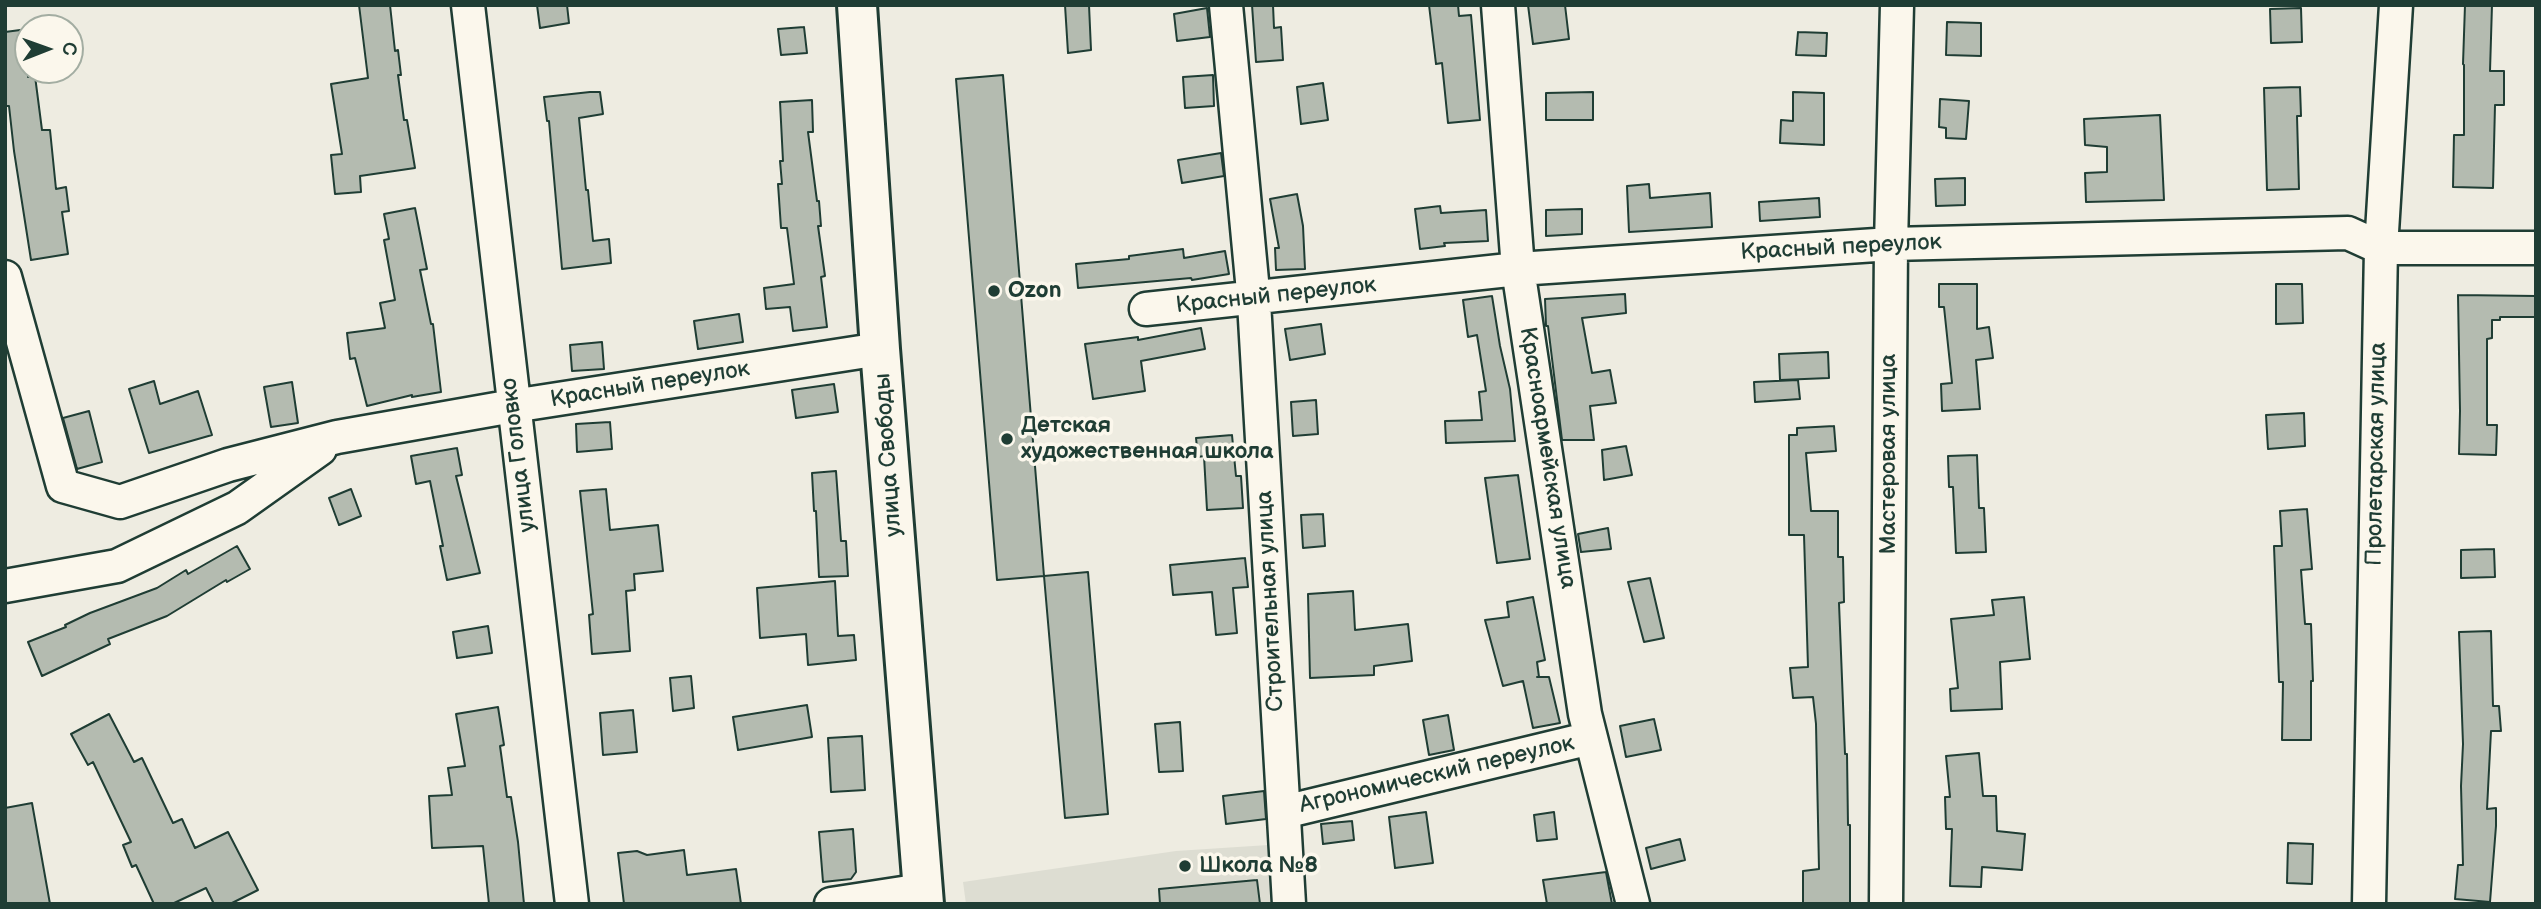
<!DOCTYPE html>
<meta charset="utf-8">
<style>
body{margin:0}
#map{position:relative;width:2541px;height:909px;overflow:hidden;background:#eeece1;font-family:"Balsamiq Sans",sans-serif}
canvas{display:block}
.frame{position:absolute;inset:0;border:7px solid #1f3d34;pointer-events:none}
.north{position:absolute;left:14px;top:14px;width:70px;height:70px;box-sizing:border-box;background:#fbf7ec;border:2px solid #a3ada2;border-radius:50%;rotate:89deg;font-size:19px;font-weight:700;line-height:28px;text-align:center;color:#1f3d34}
.north::after{content:'';display:block;margin:auto;width:24px;height:32px;background:#1f3d34;clip-path:polygon(50% 0,100% 100%,50% 72%,0 100%)}
</style>
<div id="map">
<canvas width="2541" height="909"></canvas>
<div class="frame"></div>
<div class="north">С</div>
</div>
<script>
const context = document.querySelector('canvas').getContext('2d');
context.lineJoin = 'round';
function paint(path, color) { context.fillStyle = color; context.fill(path, 'evenodd'); }
const shape = rows => new Path2D(rows.map(r => 'M' + r).join(''));
function trace(path, color, width, dash) { context.strokeStyle = color; context.lineWidth = width; context.lineCap = dash ? 'butt' : 'round'; context.setLineDash(dash || []); context.stroke(path); }
function write(font, color, halo, rows, align = 'center') {
  context.font = font + ' "Balsamiq Sans",sans-serif'; context.lineWidth = 7; context.setLineDash([]); context.textBaseline = 'middle'; context.strokeStyle = halo; context.fillStyle = color; for (const [text, x, y, turn = 0] of rows) {
    context.save(); context.translate(x, y); context.rotate((+turn || 0) * Math.PI / 180); context.textAlign = isNaN(turn) ? turn : align; if (halo) context.strokeText(text, 0, 0); context.fillText(text, 0, 0); context.restore();
  }
}
paint(shape([
 [1299,843,1303,904,966,904,963,882,1176,851]
]), '#ddddd2');
const building = shape([
 [359,5,390,5,395,51,398,50,401,75,398,75,404,120,407,120,415,168,360,176,361,192,335,194,331,155,342,154,331,84,368,78,359,5],
 [537,5,567,5,569,23,540,28,537,5],
 [1065,5,1089,5,1091,50,1068,53,1065,5],
 [1252,5,1273,5,1274,28,1281,27,1283,60,1256,62,1252,5],
 [1429,5,1458,5,1459,16,1471,15,1480,120,1448,123,1442,63,1436,64,1429,5],
 [1528,5,1565,5,1569,39,1533,44,1528,5],
 [2465,5,2492,5,2490,71,2504,71,2504,105,2495,105,2493,188,2453,187,2454,135,2464,135,2464,65,2463,64,2465,5],
 [1207,8,1210,37,1177,41,1174,14,1207,8],
 [2301,8,2302,42,2271,43,2270,9,2301,8],
 [1947,22,1981,23,1981,56,1946,55,1947,22],
 [804,27,807,53,781,55,778,29,804,27],
 [28,29,28,77,35,76,42,130,50,130,56,189,66,187,69,211,62,212,68,254,31,260,14,151,9,106,5,106,5,32,28,29],
 [1798,32,1827,33,1826,56,1796,55,1798,32],
 [1003,75,1044,576,997,580,956,79,1003,75],
 [1213,75,1214,106,1185,108,1183,77,1213,75],
 [1323,83,1328,120,1301,124,1297,87,1323,83],
 [2300,87,2301,116,2297,116,2299,189,2267,190,2264,88,2300,87],
 [590,92,600,92,603,114,579,118,586,190,588,190,593,241,609,239,611,263,562,269,549,121,547,121,544,97,590,92],
 [1593,92,1593,120,1546,120,1546,93,1593,92],
 [1793,92,1824,93,1824,145,1780,143,1781,120,1793,121,1793,92],
 [1940,99,1969,101,1966,139,1946,138,1946,128,1939,127,1940,99],
 [812,100,813,132,808,132,817,201,819,201,821,226,818,226,825,276,821,277,827,327,793,331,790,307,766,309,764,288,794,284,787,228,781,228,778,184,782,184,780,161,783,161,780,102,812,100],
 [2160,115,2164,200,2086,202,2085,173,2107,172,2107,147,2085,145,2084,119,2160,115],
 [1221,153,1224,176,1182,183,1178,160,1221,153],
 [1965,178,1965,205,1936,206,1935,179,1965,178],
 [1649,184,1650,198,1710,193,1712,227,1629,232,1627,186,1649,184],
 [1297,194,1303,226,1305,269,1276,270,1275,248,1279,248,1270,199,1297,194],
 [1819,198,1820,217,1760,221,1759,202,1819,198],
 [1440,206,1441,213,1486,210,1488,241,1444,243,1445,246,1420,249,1415,209,1440,206],
 [415,208,427,269,420,270,431,324,433,324,441,392,412,397,412,395,367,406,355,358,350,359,347,333,385,328,380,303,395,300,384,240,389,239,384,214,415,208],
 [1582,209,1582,234,1546,236,1546,210,1582,209],
 [1183,249,1184,258,1225,251,1229,274,1192,280,1191,278,1078,288,1076,264,1129,259,1129,256,1183,249],
 [1939,284,1977,284,1977,329,1989,327,1993,358,1976,360,1980,409,1942,411,1941,384,1952,383,1944,307,1939,307,1939,284],
 [2276,284,2302,284,2303,323,2276,324,2276,284],
 [1625,294,1626,313,1582,318,1592,373,1610,370,1616,403,1590,406,1594,440,1562,440,1548,326,1546,326,1545,299,1625,294],
 [2458,295,2536,296,2536,317,2500,317,2500,320,2492,320,2492,338,2487,339,2487,425,2497,425,2496,455,2459,454,2460,411,2458,295],
 [1492,296,1500,346,1510,389,1515,441,1446,443,1445,421,1482,420,1479,392,1486,391,1477,335,1468,337,1463,300,1492,296],
 [739,314,743,342,698,349,694,321,739,314],
 [1321,324,1325,354,1290,360,1285,329,1321,324],
 [1201,328,1205,349,1141,361,1145,391,1093,399,1085,344,1138,337,1138,340,1201,328],
 [602,342,604,369,572,371,570,345,602,342],
 [1828,352,1829,378,1780,380,1779,354,1828,352],
 [1798,380,1800,399,1755,402,1754,382,1798,380],
 [154,381,160,404,198,391,212,435,149,453,129,389,154,381],
 [292,382,298,423,271,427,264,387,292,382],
 [834,384,838,412,796,418,792,390,834,384],
 [1316,400,1318,434,1293,436,1291,402,1316,400],
 [89,411,102,462,77,469,63,418,89,411],
 [2304,413,2305,446,2268,449,2266,415,2304,413],
 [610,422,612,449,577,452,576,424,610,422],
 [1834,426,1836,451,1806,453,1811,511,1838,511,1838,557,1843,557,1844,602,1839,603,1845,754,1847,754,1848,825,1850,825,1850,904,1803,904,1803,871,1819,869,1816,724,1813,697,1793,698,1790,668,1808,667,1804,535,1789,535,1789,435,1797,435,1797,428,1834,426],
 [1232,435,1236,476,1241,476,1243,508,1207,510,1204,456,1198,457,1196,438,1232,435],
 [1626,446,1632,475,1604,480,1602,450,1626,446],
 [457,448,462,475,456,476,480,573,447,580,440,546,443,546,430,481,416,484,411,456,457,448],
 [1977,455,1979,508,1984,508,1986,552,1956,553,1953,487,1949,487,1948,456,1977,455],
 [836,471,841,541,846,541,848,576,819,577,816,511,814,511,812,473,836,471],
 [1518,475,1530,559,1497,563,1485,478,1518,475],
 [351,489,361,516,339,525,329,498,351,489],
 [606,489,610,530,658,525,663,571,634,574,635,590,626,591,630,651,592,654,589,615,593,614,580,491,606,489],
 [2307,509,2312,569,2301,570,2305,624,2311,624,2313,681,2311,681,2311,740,2282,740,2283,682,2279,682,2274,546,2282,546,2280,511,2307,509],
 [1323,514,1325,546,1303,548,1301,515,1323,514],
 [1608,528,1611,549,1581,552,1578,534,1608,528],
 [237,546,250,569,227,582,226,580,167,616,108,639,110,644,42,676,28,642,66,627,65,625,90,613,157,588,186,570,188,574,237,546],
 [2494,549,2495,577,2461,578,2461,550,2494,549],
 [1245,558,1248,587,1233,588,1237,633,1216,635,1212,592,1173,595,1170,565,1245,558],
 [1088,572,1108,814,1065,818,1044,576,1088,572],
 [1650,578,1664,638,1644,642,1628,582,1650,578],
 [835,581,838,636,854,635,856,660,808,665,806,634,760,638,757,588,835,581],
 [1353,591,1355,630,1408,624,1412,661,1374,666,1374,675,1310,678,1308,594,1353,591],
 [1533,597,1545,660,1537,662,1539,677,1537,677,1549,677,1560,723,1533,728,1523,681,1503,686,1485,620,1509,617,1507,602,1533,597],
 [2024,597,2030,659,2000,662,2002,709,1951,711,1950,689,1958,688,1951,619,1994,615,1992,600,2024,597],
 [488,626,492,653,457,658,453,632,488,626],
 [2491,631,2493,706,2499,706,2501,731,2491,731,2487,809,2496,808,2496,826,2490,902,2455,899,2458,865,2463,865,2461,786,2463,744,2459,632,2491,631],
 [691,676,694,708,673,711,670,678,691,676],
 [807,705,812,737,738,750,733,717,807,705],
 [498,707,504,745,500,746,507,797,511,797,518,842,524,904,489,904,483,846,432,848,429,796,452,795,448,768,465,766,456,714,498,707],
 [633,710,637,752,603,755,600,713,633,710],
 [109,714,134,762,142,758,173,823,182,819,195,848,228,832,258,890,230,904,214,904,206,888,172,904,154,904,136,865,132,867,123,845,131,842,93,762,88,765,71,734,109,714],
 [1448,715,1454,750,1429,755,1423,720,1448,715],
 [1654,719,1661,750,1626,757,1620,726,1654,719],
 [1180,722,1183,771,1159,772,1155,724,1180,722],
 [862,736,865,790,831,792,828,738,862,736],
 [1979,753,1983,796,1996,796,1997,831,2025,834,2022,870,1982,867,1981,887,1950,886,1952,829,1946,829,1945,797,1950,797,1946,756,1979,753],
 [1264,791,1266,819,1226,824,1223,796,1264,791],
 [32,803,50,904,5,904,5,808,32,803],
 [1426,812,1433,863,1395,868,1389,817,1426,812],
 [1554,812,1557,839,1537,841,1534,815,1554,812],
 [1352,821,1354,840,1323,844,1321,824,1352,821],
 [853,829,856,872,851,879,823,882,819,832,853,829],
 [1680,839,1685,860,1651,869,1646,848,1680,839],
 [2288,843,2313,844,2312,884,2287,883,2288,843],
 [684,850,687,875,736,869,741,904,624,904,618,853,637,851,647,855,684,850],
 [1606,872,1612,904,1547,904,1543,880,1606,872],
 [1257,880,1260,904,1160,904,1159,889,1257,880]
]);
paint(building, '#b4bbb0');
trace(building, '#1f3d34', 2);
const minor = shape([
 [468,5,572,904],
 [1226,5,1254,302,1289,904],
 [1498,5,1518,269,1585,714,1633,904],
 [5,277,63,486,120,502,228,465,337,437,513,406,880,349],
 [1146,309,1518,269,1891,244,2348,233,2381,248,2536,248],
 [5,586,117,566,237,508,320,449],
 [1284,812,1591,738],
 [831,904,922,890],
 [1886,904,1891,244,1897,5],
 [2369,904,2381,248,2396,5]
]);
const major = shape([
 [857,5,880,349,924,904]
]);
trace(minor, '#1f3d34', 37);
trace(major, '#1f3d34', 44);
trace(minor, '#fbf7ec', 32);
trace(major, '#fbf7ec', 38);
for (const [x, y, r, color] of [
 [994,291,7,"#1f3d34"],
 [1007,439,7,"#1f3d34"],
 [1185,866,7,"#1f3d34"]
]) { const dot = new Path2D(); dot.arc(x, y, r, 0, 2 * Math.PI); context.fillStyle = color; context.fill(dot); trace(dot, '#fbf7ec', 2.5); }
write('23px', '#1f3d34', '#fbf7ec', [
 ["Красный переулок",1841,248,-3],
 ["Красный переулок",1276,296,-6],
 ["Красный переулок",650,385,-9],
 ["Мастеровая улица",1889,454,-90],
 ["Пролетарская улица",2377,454,-89],
 ["улица Головко",519,455,-97],
 ["улица Свободы",889,455,-94],
 ["Красноармейская улица",1547,458,81],
 ["Строительная улица",1271,601,-93],
 ["Агрономический переулок",1437,775,-13]
]);
write('bold 23px', '#1f3d34', '#fbf7ec', [
 ["Ozon",1008,291],
 ["Детская",1021,426],
 ["художественная школа",1021,452],
 ["Школа №8",1199,866]
], 'left');
</script>
